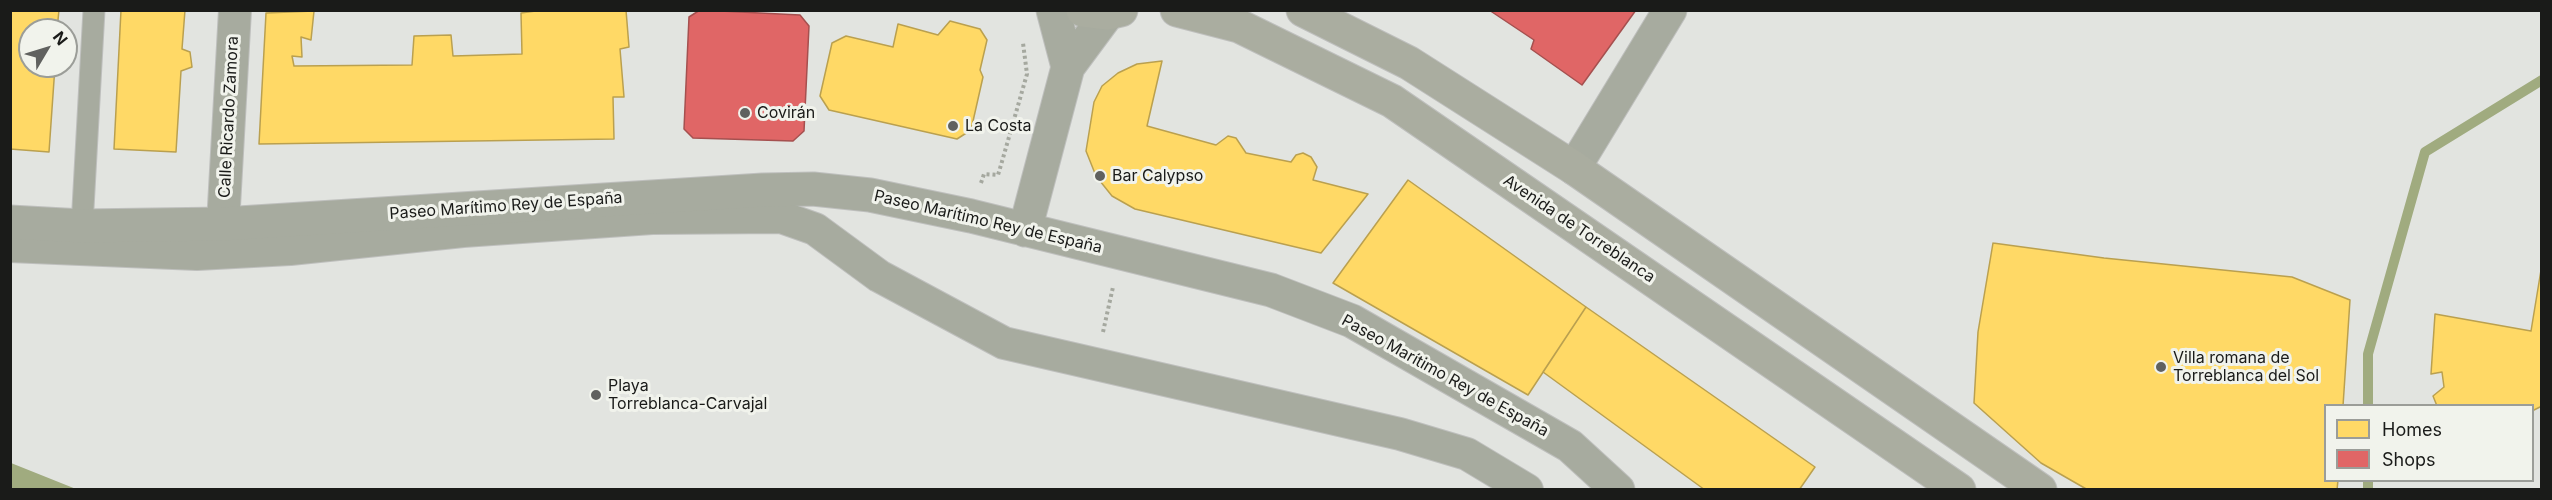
<!DOCTYPE html>
<meta charset="utf-8">
<style>
body{margin:0}
#map{position:relative;width:2552px;height:500px;overflow:hidden;background:#e2e4e0;font-family:Inter,sans-serif}
canvas{display:block}
.frame{position:absolute;inset:0;border:12px solid #1a1b19;pointer-events:none}
.legend{position:absolute;left:2324px;top:404px;width:210px;height:78px;box-sizing:border-box;background:#f1f3ec;border:2px solid #9b9d98;margin:0;padding:8px 10px;list-style:none;font-size:18px;color:#1a1b19}
.legend li{display:flex;align-items:center;gap:12px;height:30px}
.legend b{width:30px;border:2px solid #9b9d98}
.north{position:absolute;left:18px;top:18px;width:60px;height:60px;box-sizing:border-box;background:#f1f3ec;border:2px solid #9b9d98;border-radius:50%;rotate:52deg;font-size:16px;font-weight:700;line-height:24px;text-align:center;color:#1a1b19}
.north::after{content:'';display:block;margin:auto;width:21px;height:27px;background:#60615f;clip-path:polygon(50% 0,100% 100%,50% 72%,0 100%)}
</style>
<div id="map">
<canvas width="2552" height="500"></canvas>
<div class="frame"></div>
<ul class="legend">
<li><b style="height:16px;background:#ffd966"></b>Homes</li>
<li><b style="height:16px;background:#e06666"></b>Shops</li>
</ul>
<div class="north">N</div>
</div>
<script>
const context = document.querySelector('canvas').getContext('2d');
context.lineJoin = 'round';
function paint(path, color) { context.fillStyle = color; context.fill(path, 'evenodd'); }
const shape = rows => new Path2D(rows.map(r => 'M' + r).join(''));
function trace(path, color, width, dash) { context.strokeStyle = color; context.lineWidth = width; context.lineCap = dash ? 'butt' : 'round'; context.setLineDash(dash || []); context.stroke(path); }
function write(font, color, halo, rows, align = 'center') {
  context.font = font + ' Inter,sans-serif'; context.lineWidth = 6; context.setLineDash([]); context.textBaseline = 'middle'; context.strokeStyle = halo; context.fillStyle = color; for (const [text, x, y, turn = 0] of rows) {
    context.save(); context.translate(x, y); context.rotate((+turn || 0) * Math.PI / 180); context.textAlign = isNaN(turn) ? turn : align; if (halo) context.strokeText(text, 0, 0); context.fillText(text, 0, 0); context.restore();
  }
}
paint(shape([
 [11,463,76,489,11,489]
]), '#a0ab7f');
const homes = shape([
 [10,10,59,10,57,30,30,30,30,66,55,66,49,152,10,149,10,10],
 [121,10,185,10,182,49,190,52,192,67,181,71,176,152,114,149,121,10],
 [543,10,626,10,629,47,620,49,624,97,613,97,614,139,259,144,266,13,314,11,311,40,301,37,302,57,292,56,294,66,412,65,414,36,451,35,453,56,522,54,521,13,543,10],
 [950,21,980,29,987,40,980,70,983,77,971,130,957,139,829,110,820,96,832,43,846,36,893,47,898,24,938,35,950,21],
 [1162,61,1147,126,1216,145,1228,136,1236,138,1246,153,1291,162,1296,155,1303,153,1311,157,1317,167,1313,180,1368,194,1321,253,1135,209,1112,196,1096,176,1086,151,1094,102,1102,86,1118,73,1137,64,1162,61],
 [1408,180,1586,307,1528,395,1333,283,1408,180],
 [1993,243,2104,258,2292,277,2350,300,2343,406,2326,406,2326,480,2338,480,2337,490,2088,490,2041,463,1974,403,1978,332,1993,243],
 [2542,264,2542,406,2532,411,2532,406,2437,406,2433,396,2444,387,2442,372,2431,374,2435,314,2531,331,2542,264],
 [1586,307,1815,467,1799,490,1705,490,1543,372,1586,307]
]);
paint(homes, '#ffd966');
trace(homes, '#baa04f', 1.5);
const shops = shape([
 [700,10,800,15,809,26,804,131,793,141,693,138,684,129,689,17,700,10],
 [1489,10,1636,10,1582,85,1531,49,1534,40,1489,10]
]);
paint(shops, '#e06666');
trace(shops, '#a5504f', 1.5);
trace(shape([
 [2368,406,2368,354,2425,152,2542,80],
 [2368,480,2368,490]
]), '#a0ab7f', 10);
const service = shape([
 [82,226,94,10]
]);
const pedestrian = shape([
 [223,224,235,10],
 [10,246,197,254,290,249,463,231,652,218,781,217,815,229,879,276,1004,343,1400,434,1467,454,1527,490]
]);
const minor = shape([
 [1053,10,1068,67],
 [1574,168,1670,10],
 [10,222,82,226,223,224,763,190,813,189,870,195,971,216,1271,290,1352,321,1570,446,1618,490],
 [1025,230,1068,67,1108,13]
]);
const primary = shape([
 [1083,10,1108,13,1121,10],
 [1177,10,1239,26,1392,101,1959,490],
 [1303,10,1409,63,1574,168,2040,490]
]);
trace(service, '#bebfbd', 23);
trace(pedestrian, '#bebfbd', 34);
trace(minor, '#bebfbd', 35);
trace(primary, '#bebfbd', 35);
trace(shape([
 [981,183,984,174,998,175,1001,165,1027,74,1023,43],
 [1103,332,1113,287]
]), '#a5a89f', 4, [3, 3]);
trace(service, '#a7ab9f', 21);
trace(pedestrian, '#a7ab9f', 32);
trace(minor, '#a7ab9f', 33);
trace(primary, '#aaada0', 33);
for (const [x, y, r, color] of [
 [745,113,6,"#60615f"],
 [953,126,6,"#60615f"],
 [1100,176,6,"#60615f"],
 [2161,367,6,"#60615f"],
 [596,395,6,"#60615f"]
]) { const dot = new Path2D(); dot.arc(x, y, r, 0, 2 * Math.PI); context.fillStyle = color; context.fill(dot); trace(dot, '#f1f3ec', 2); }
write('16px', '#1a1b19', '#f1f3ec', [
 ["Covirán",757,113],
 ["La Costa",965,126],
 ["Bar Calypso",1112,176],
 ["Villa romana de",2173,358],
 ["Torreblanca del Sol",2173,376],
 ["Playa",608,386],
 ["Torreblanca-Carvajal",608,404]
], 'left');
write('16px', '#1a1b19', '#f1f3ec', [
 ["Calle Ricardo Zamora",229,117,-87],
 ["Paseo Marítimo Rey de España",506,206,-4],
 ["Paseo Marítimo Rey de España",988,222,13],
 ["Avenida de Torreblanca",1579,229,34],
 ["Paseo Marítimo Rey de España",1445,376,29]
]);
</script>
